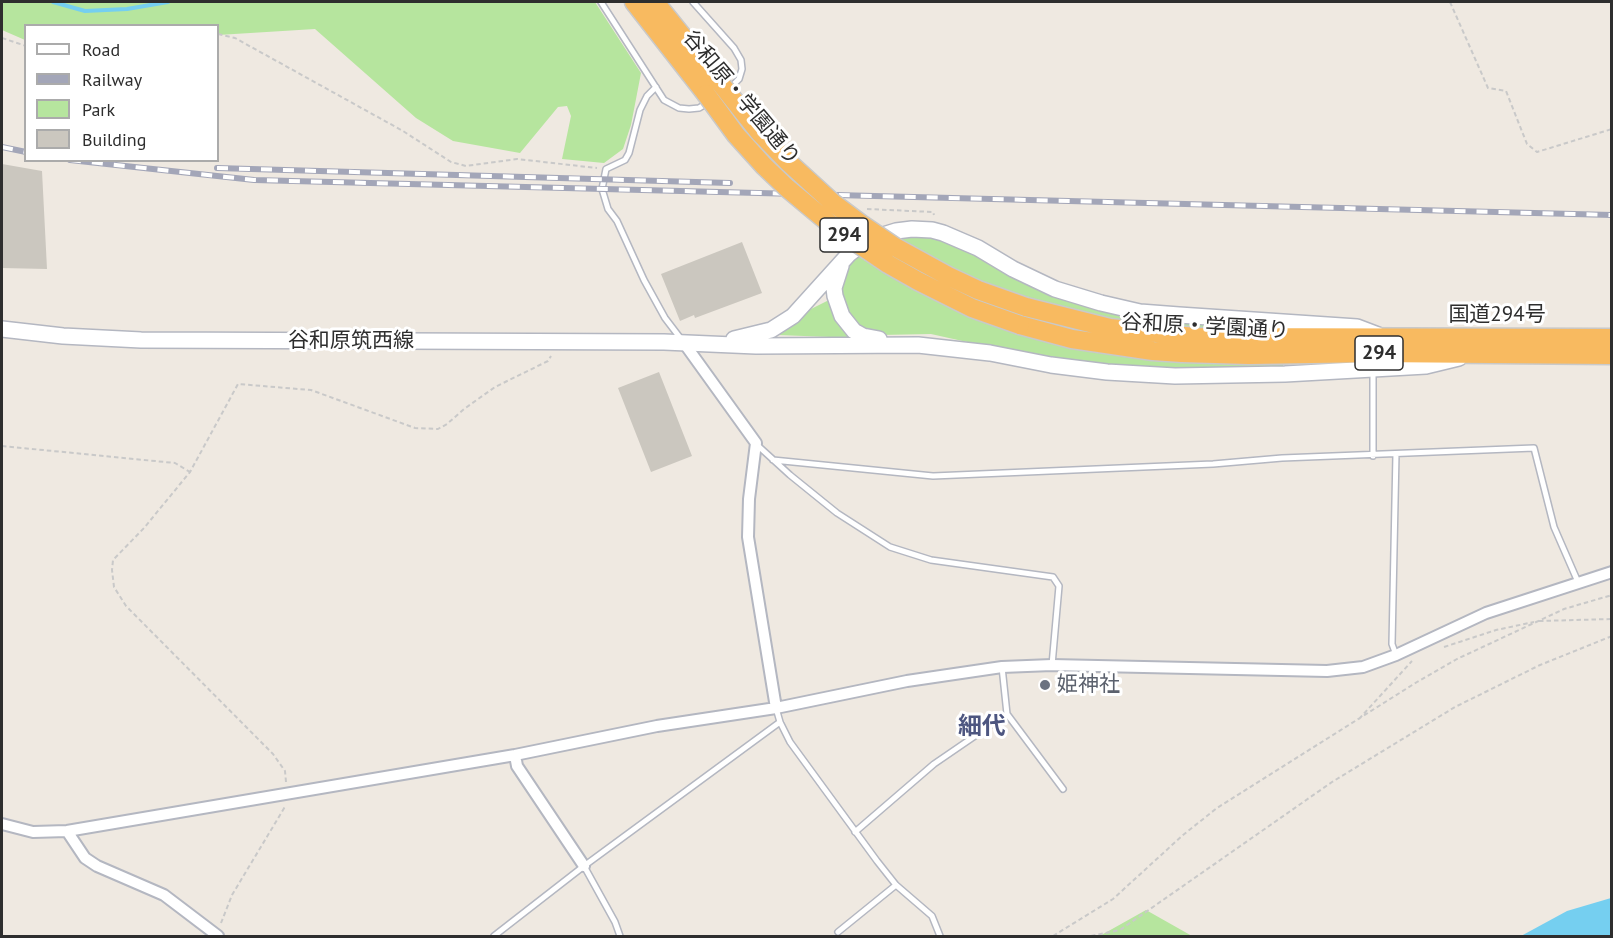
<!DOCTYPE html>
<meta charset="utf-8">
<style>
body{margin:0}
#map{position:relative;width:1613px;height:938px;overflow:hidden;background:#efe9e1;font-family:"PT Sans",sans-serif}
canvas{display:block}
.frame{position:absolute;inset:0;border:3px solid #2e2e2e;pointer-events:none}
.legend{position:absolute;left:24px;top:24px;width:195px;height:138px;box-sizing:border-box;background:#fff;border:2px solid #ababab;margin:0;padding:8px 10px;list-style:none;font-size:18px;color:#2e2e2e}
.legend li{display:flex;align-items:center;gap:12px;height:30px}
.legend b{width:30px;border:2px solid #ababab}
</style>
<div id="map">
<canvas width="1613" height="938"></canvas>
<div class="frame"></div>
<ul class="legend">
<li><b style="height:8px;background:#fff"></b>Road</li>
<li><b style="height:8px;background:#a3a6b8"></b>Railway</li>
<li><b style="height:16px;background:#b6e59e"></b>Park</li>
<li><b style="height:16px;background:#cbc7bf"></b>Building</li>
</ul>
</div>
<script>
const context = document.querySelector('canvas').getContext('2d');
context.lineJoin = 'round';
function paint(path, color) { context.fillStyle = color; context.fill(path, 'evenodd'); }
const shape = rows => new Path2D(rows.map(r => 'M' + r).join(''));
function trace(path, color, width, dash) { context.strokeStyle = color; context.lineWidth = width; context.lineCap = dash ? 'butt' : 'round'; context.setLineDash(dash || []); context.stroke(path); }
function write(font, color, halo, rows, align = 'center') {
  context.font = font + ' "PT Sans","Noto Sans JP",sans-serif'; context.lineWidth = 6; context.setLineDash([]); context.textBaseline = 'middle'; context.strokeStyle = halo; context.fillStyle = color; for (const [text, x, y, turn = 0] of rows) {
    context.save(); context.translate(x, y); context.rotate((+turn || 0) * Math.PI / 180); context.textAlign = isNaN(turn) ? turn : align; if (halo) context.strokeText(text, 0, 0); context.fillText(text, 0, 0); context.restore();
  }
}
paint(shape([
 [2,2,595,2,641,73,631,125,623,149,604,163,562,159,571,116,567,106,558,107,520,153,453,141,416,118,315,29,218,35,218,26,26,26,25,40,2,30],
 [917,235,939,237,1074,301,1282,329,1186,330,1077,315,970,277,927,256,895,237],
 [858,256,885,273,957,311,1020,335,1068,346,1128,357,1186,362,1283,363,1283,368,1213,372,1079,363,1012,352,931,334,880,335,857,327,841,303,840,280,851,261],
 [829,300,855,338,778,335,798,321,807,311],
 [1146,910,1192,936,1099,936,1105,933]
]), '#b6e59e');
paint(shape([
 [1611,898,1611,936,1521,936,1567,911]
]), '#75cff0');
trace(shape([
 [53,2,85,11,127,9,168,2]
]), '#75cff0', 4);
paint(shape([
 [2,164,42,171,47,269,2,268],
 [742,242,762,293,695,318,694,315,680,321,661,274],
 [659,372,692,456,651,472,618,388]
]), '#cbc7bf');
const service = shape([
 [601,2,664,100,679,108,689,109,699,108,709,102],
 [693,2,734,48,741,60,742,69,739,79,729,89],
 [656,87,647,96,640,110,629,153,625,160,606,169,602,189,608,209,617,221,644,280,665,318,681,339],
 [756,444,790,475,837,513,890,547,931,560,1053,577,1059,586,1052,665],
 [1396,454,1392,644,1396,655],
 [1373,456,1373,370],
 [773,460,933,476,1213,464,1282,458,1534,448,1554,527,1578,582],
 [1002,667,1007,714,1063,789],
 [776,708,780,722,790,742,877,861,896,885,932,916,940,936],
 [855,832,934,764,1007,714],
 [584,866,615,922,620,936],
 [838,932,896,885],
 [494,936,584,866,780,722]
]);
const minor = shape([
 [684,343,756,443,749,499,748,537,776,708],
 [515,755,517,766,584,866],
 [2,824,33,832,67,831,515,755,657,726,776,708,907,681,1002,667,1052,665,1327,671,1363,667,1396,655,1486,613,1612,572],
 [67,831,85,858,97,866,164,895,218,936]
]);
const secondary = shape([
 [841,266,834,288,835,296,842,316,854,331,863,336,879,339],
 [2,329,63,336,141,340,664,342,756,346,918,345,990,353,1051,365,1107,372,1175,376,1285,374,1426,366,1459,358],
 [734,339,771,330,793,316,849,254,867,240,896,231,912,229,932,230,943,233,978,248,1013,269,1055,289,1101,303,1140,312,1179,315,1357,327,1378,335]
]);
const trunk = shape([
 [634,2,706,94],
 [655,2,721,84],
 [1026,307,1110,328,1194,337,1612,338],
 [1020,325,1072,339,1153,351,1182,353,1249,355,1373,353,1612,355]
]);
trace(service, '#b4b7c1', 8);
trace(minor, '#b4b7c1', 14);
trace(secondary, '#b4b7c1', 18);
trace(trunk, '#c9c9c9', 21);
trace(shape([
 [1450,2,1488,88,1506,91,1527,144,1537,152,1612,129],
 [218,34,235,38,403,131,451,162,466,166,517,159,597,168],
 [2,38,26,46],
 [867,209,933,212,934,215],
 [2,446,175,463,190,472],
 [1539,621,1612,619],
 [1444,647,1496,630,1534,622],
 [1359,719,1412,661],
 [286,782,285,771,273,754,126,606,114,587,112,570,113,560,144,528,190,472,238,384,311,390,415,428,438,429,447,424,464,409,495,387,548,361,551,356],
 [221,923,232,895,286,805],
 [1053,936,1113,899,1183,835,1217,808,1417,682,1457,659,1564,609,1612,595],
 [1091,936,1120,930,1332,782,1455,707,1540,665,1612,636]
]), '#c9c9c9', 2, [4.5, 3]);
trace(service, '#fff', 5);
trace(minor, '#fff', 10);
trace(secondary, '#fff', 15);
trace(trunk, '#f8ba60', 18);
const rail = shape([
 [2,147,26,152],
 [70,160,254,180,1612,215],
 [217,168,730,183]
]);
trace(rail, '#a3a6b8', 6);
trace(rail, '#fff', 4, [11]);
const trunkBridge = shape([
 [721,84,759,132,787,161,833,203,861,224,895,247,948,276,978,290,1026,307],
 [706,94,736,135,764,166,787,188,835,228,888,264,918,281,972,308,1020,325]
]);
trace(trunkBridge, '#c9c9c9', 21, []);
trace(trunkBridge, '#f8ba60', 18);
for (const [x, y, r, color] of [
 [1045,685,6,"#6b7280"]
]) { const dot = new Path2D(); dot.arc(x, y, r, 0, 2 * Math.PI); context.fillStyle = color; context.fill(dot); trace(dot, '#fff', 2); }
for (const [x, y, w] of [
 [844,235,48],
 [1379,353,48]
]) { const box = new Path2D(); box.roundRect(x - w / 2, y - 17, w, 34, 4.5); context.fillStyle = '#fff'; context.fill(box); trace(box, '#2e2e2e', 1.5); }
write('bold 20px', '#2e2e2e', null, [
 ["294",844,235],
 ["294",1379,353]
]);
write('21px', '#2e2e2e', '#fff', [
 ["谷和原・学園通り",741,98,50],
 ["国道294号",1497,315],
 ["谷和原・学園通り",1205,327,3],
 ["谷和原筑西線",351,341]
]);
write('21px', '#5b616d', '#fff', [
 ["姫神社",1057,685]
], 'left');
write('bold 24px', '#4d5680', '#fff', [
 ["細代",982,727]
]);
</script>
